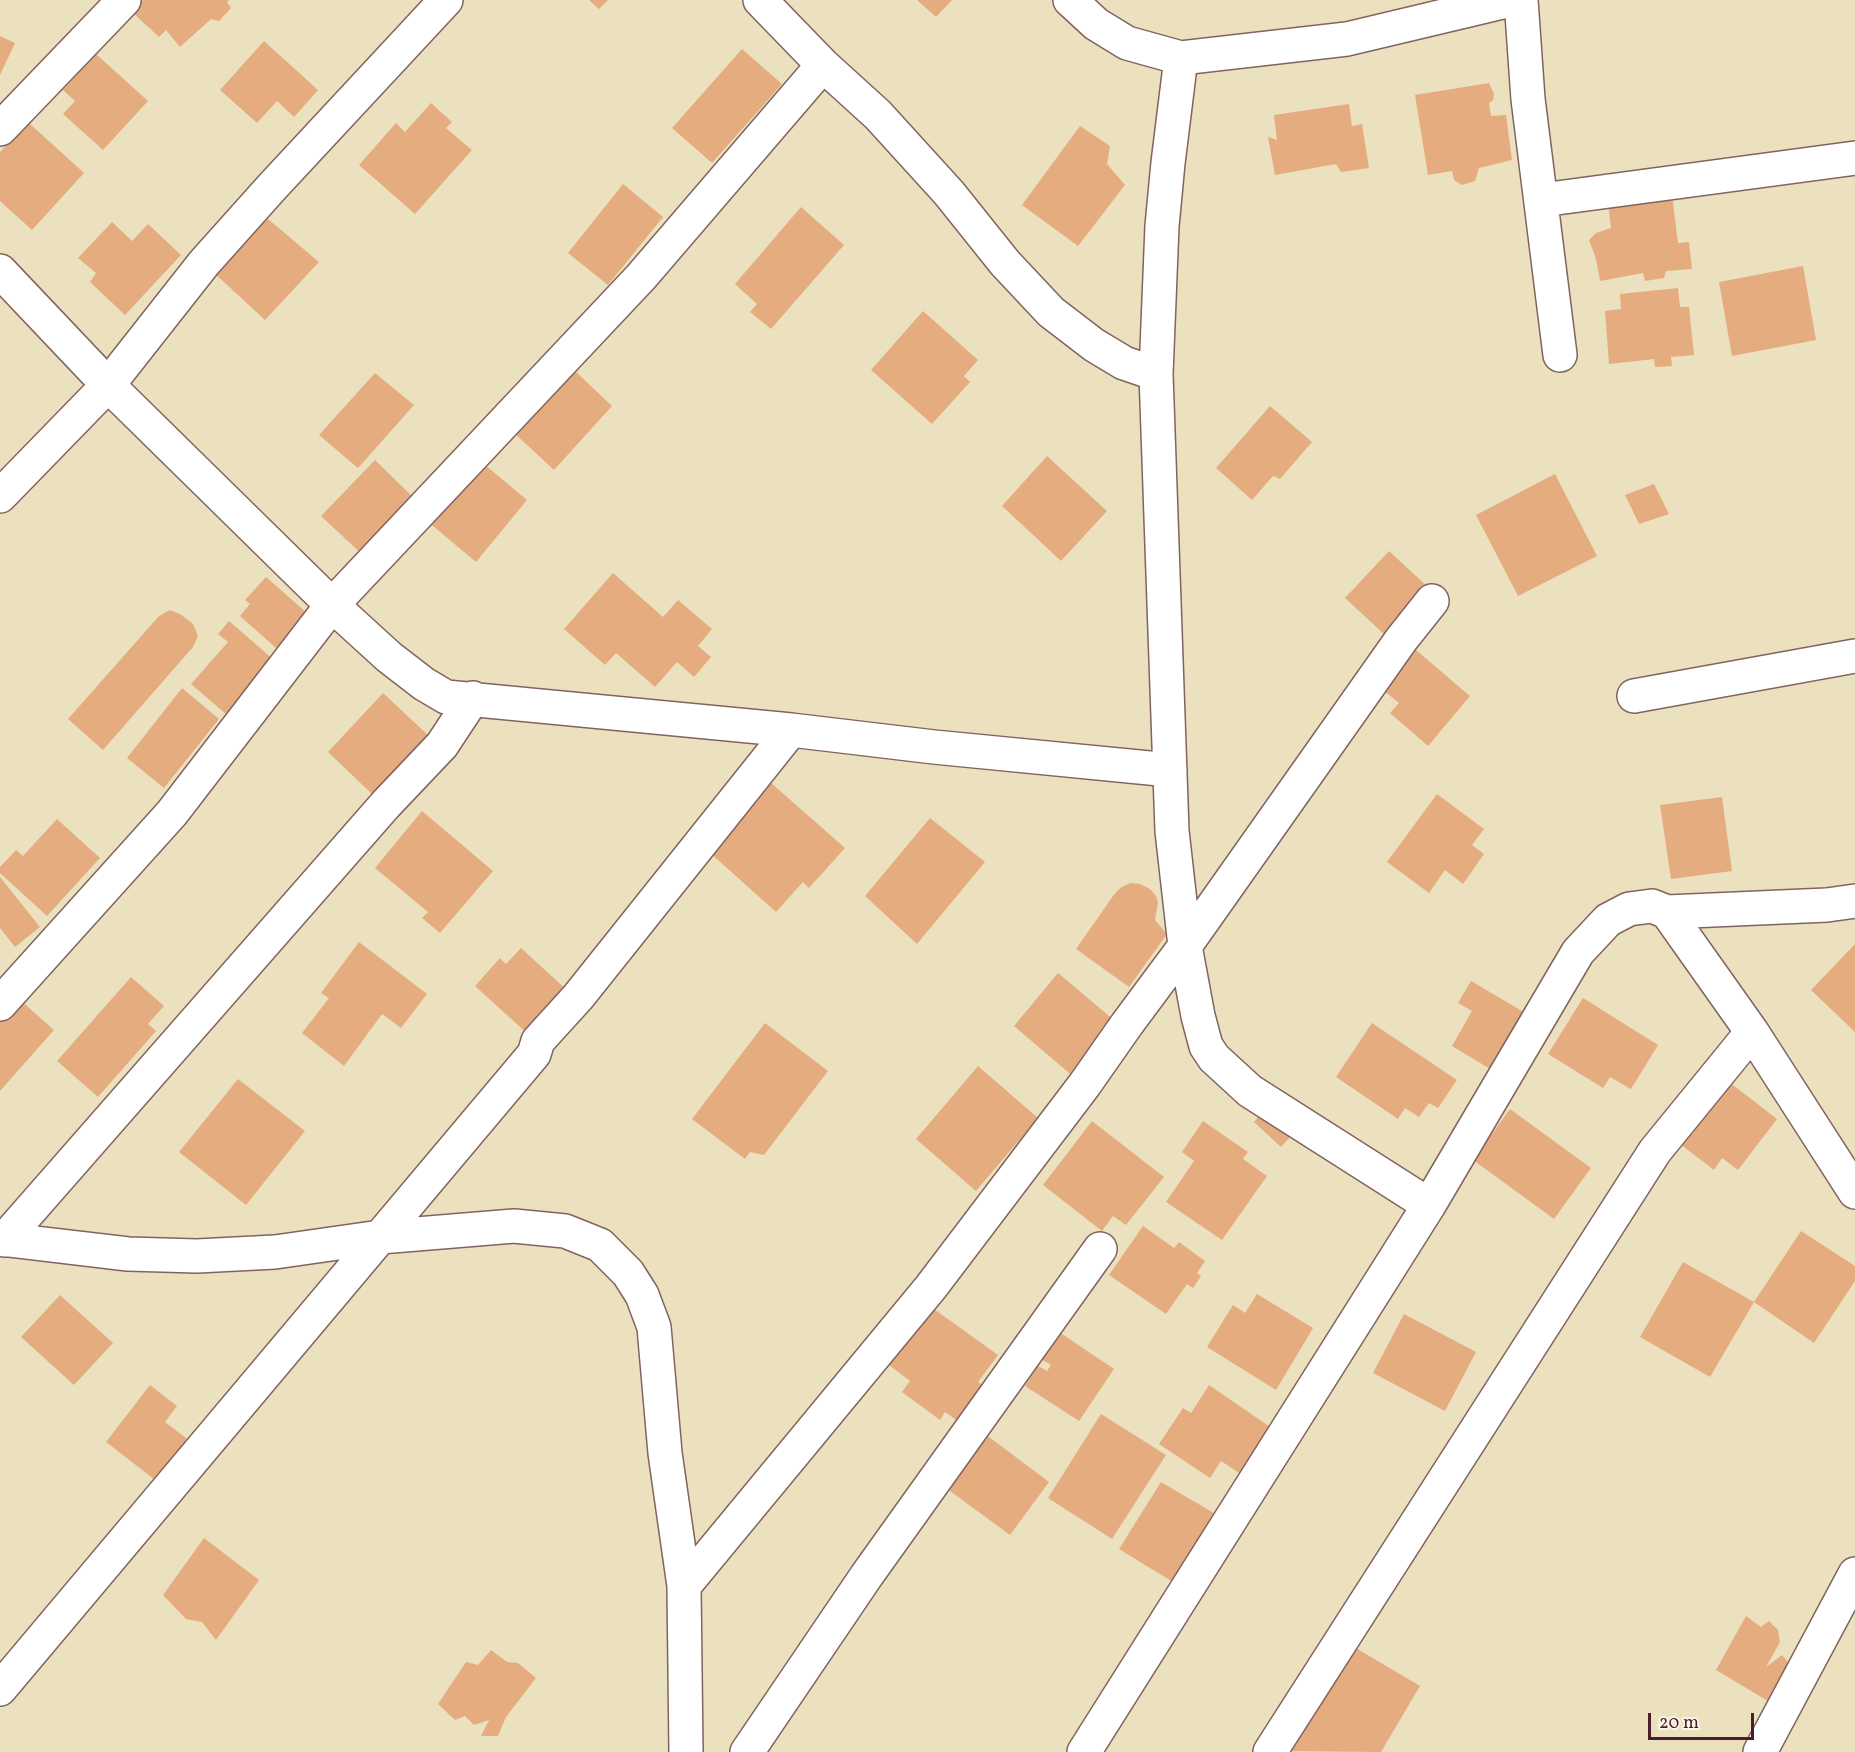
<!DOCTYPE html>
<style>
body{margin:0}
#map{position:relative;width:1855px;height:1752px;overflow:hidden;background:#ebe1bf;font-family:Vollkorn,serif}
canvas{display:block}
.scale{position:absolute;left:1648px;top:1713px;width:106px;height:27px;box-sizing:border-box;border:3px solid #4a1f2b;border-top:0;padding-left:8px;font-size:18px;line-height:21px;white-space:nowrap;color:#4a1f2b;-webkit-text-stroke:4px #fcf5e5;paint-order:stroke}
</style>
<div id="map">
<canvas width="1855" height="1752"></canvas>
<div class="scale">20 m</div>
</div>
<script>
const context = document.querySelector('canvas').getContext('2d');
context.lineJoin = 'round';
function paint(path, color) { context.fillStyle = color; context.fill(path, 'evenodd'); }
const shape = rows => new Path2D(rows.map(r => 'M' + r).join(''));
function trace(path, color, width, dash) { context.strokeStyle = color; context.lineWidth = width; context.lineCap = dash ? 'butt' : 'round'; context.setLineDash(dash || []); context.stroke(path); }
paint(shape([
 [143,0,229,0,227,2,231,8,219,21,211,19,180,47,166,30,159,37,132,12],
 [589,0,608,0,599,9],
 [917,0,952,0,936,17],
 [0,36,15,43,0,75],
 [264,41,318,90,294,117,277,101,257,123,220,90],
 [742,49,782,84,712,163,672,128],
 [96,54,148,101,103,150,63,114,75,101,63,90],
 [1489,83,1494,94,1493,100,1489,103,1491,116,1506,115,1512,160,1479,168,1475,181,1462,185,1454,180,1452,171,1428,175,1415,95],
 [431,103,452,122,446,128,472,150,415,214,359,165,396,123,405,132],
 [1349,104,1352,126,1362,124,1369,168,1341,172,1336,164,1275,175,1268,137,1277,140,1274,115],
 [28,122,84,173,32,230,0,201,0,152],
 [1080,126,1110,146,1107,164,1125,185,1078,246,1022,205],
 [623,184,663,217,608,285,568,253],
 [1672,195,1678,243,1689,242,1692,269,1666,271,1664,278,1645,281,1643,273,1600,281,1596,259,1589,240,1596,233,1611,228,1608,202],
 [801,207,844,245,771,329,750,312,757,304,735,284],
 [268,219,319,262,265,320,211,270],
 [112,222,132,241,148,224,181,255,125,315,90,282,96,273,78,258],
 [1803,266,1816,340,1732,356,1719,282],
 [1678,288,1680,307,1689,307,1694,355,1671,357,1672,366,1655,367,1654,359,1609,364,1605,311,1621,309,1620,294],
 [923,311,978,360,964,376,970,382,932,424,871,370],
 [574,370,612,406,554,470,511,430],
 [375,373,414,405,358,468,319,435],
 [1270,406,1312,442,1280,479,1273,476,1252,500,1216,468],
 [1047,456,1107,511,1061,561,1002,506],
 [375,460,418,502,365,557,321,516],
 [479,460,527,500,476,562,427,521],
 [1555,474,1597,556,1518,596,1476,515],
 [1654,484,1669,514,1639,524,1625,495],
 [1389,551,1429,588,1385,635,1345,598],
 [613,573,663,617,678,600,712,629,698,646,711,657,694,677,677,662,655,687,616,653,605,665,564,629],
 [266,577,307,613,276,648,240,616,250,604,245,600],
 [170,610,180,614,193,624,198,636,193,647,103,750,68,719,159,616],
 [229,621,274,660,227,715,191,684,228,642,218,634],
 [1416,650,1470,696,1428,746,1390,713,1399,703,1383,690],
 [182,688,219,719,164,788,127,758],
 [383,693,429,736,373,795,328,752],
 [762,775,845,848,809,888,803,882,776,912,708,851],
 [1437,794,1484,829,1472,845,1484,854,1463,884,1445,870,1429,893,1387,862],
 [1722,797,1732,871,1671,879,1660,805],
 [422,811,493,871,440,933,422,918,428,912,375,868],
 [930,818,985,862,917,944,865,896],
 [57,819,100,858,47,916,0,873,0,867,16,850,23,856],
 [0,877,40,927,15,947,0,928],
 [1130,883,1140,884,1150,889,1156,896,1158,903,1155,920,1167,934,1129,987,1076,949,1113,896,1120,888],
 [359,942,427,994,401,1028,382,1014,344,1066,302,1033,329,998,321,993],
 [1855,944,1855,1032,1811,990],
 [521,948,569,992,530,1036,475,986,500,958,506,964],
 [1058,973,1115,1021,1075,1078,1014,1026],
 [131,977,164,1006,148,1024,156,1031,98,1097,57,1061],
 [1471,981,1539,1021,1505,1078,1452,1046,1472,1011,1458,1003],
 [1583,998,1658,1045,1631,1089,1610,1077,1603,1088,1548,1054],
 [19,999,54,1030,0,1091,0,1020],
 [765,1023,828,1071,764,1155,750,1152,745,1159,692,1119],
 [1372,1023,1457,1080,1438,1108,1429,1103,1419,1117,1405,1108,1398,1119,1336,1077],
 [978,1066,1038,1118,976,1191,916,1139],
 [1720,1075,1777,1119,1738,1170,1722,1158,1714,1170,1671,1137],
 [238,1079,305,1131,246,1205,179,1152],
 [1270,1103,1298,1128,1281,1147,1254,1122],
 [1510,1109,1591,1168,1554,1219,1473,1160],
 [1092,1121,1164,1177,1126,1225,1113,1216,1102,1231,1043,1185],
 [1203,1121,1248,1152,1243,1159,1267,1176,1222,1240,1166,1202,1194,1161,1182,1152],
 [1143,1226,1174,1248,1179,1242,1205,1261,1197,1273,1201,1276,1193,1288,1187,1284,1166,1314,1109,1275],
 [1801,1231,1855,1266,1855,1281,1814,1343,1754,1302],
 [1683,1262,1754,1302,1710,1377,1640,1337],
 [1257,1294,1313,1328,1276,1390,1207,1347,1233,1305,1245,1313],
 [60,1295,113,1343,74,1385,21,1337],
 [927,1304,998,1355,978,1382,991,1390,959,1422,945,1412,940,1420,902,1392,910,1381,885,1362],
 [1404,1314,1476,1352,1445,1411,1373,1373],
 [1059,1332,1114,1369,1079,1421,1025,1386,1038,1366,1047,1371,1051,1365,1041,1359],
 [150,1385,177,1406,165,1422,195,1445,163,1486,106,1442],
 [1209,1385,1276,1431,1245,1477,1221,1461,1210,1478,1159,1444,1183,1408,1191,1413],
 [1101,1414,1166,1455,1112,1539,1048,1498],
 [985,1434,1049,1482,1010,1535,946,1488],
 [1161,1482,1229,1522,1186,1590,1119,1549],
 [204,1538,259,1580,216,1640,202,1622,186,1619,163,1595],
 [1746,1616,1761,1627,1769,1621,1778,1630,1780,1642,1766,1667,1782,1655,1791,1666,1773,1704,1716,1670],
 [1344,1641,1420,1686,1381,1752,1279,1751],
 [491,1650,507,1662,518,1663,536,1678,506,1717,498,1736,481,1736,489,1720,474,1725,465,1716,455,1720,438,1704,466,1662,478,1665]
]), '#e5ac80');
const street = shape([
 [760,0,823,65,878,115,949,193,1005,263,1051,312,1094,345,1124,363,1156,374],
 [1070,0,1096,24,1127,43,1181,58,1347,39,1511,0],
 [1521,0,1528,99,1560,355],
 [1181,58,1168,163,1162,226,1156,374,1172,831,1185,946,1198,1016,1206,1046,1214,1058,1250,1091,1429,1205],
 [0,129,124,0],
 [1542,200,1855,158],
 [0,271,108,385,332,605,389,657,424,684,446,697,791,730,934,747,1170,770],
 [0,496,108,385,204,263,272,187,446,0],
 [1634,696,1855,656],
 [1667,912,1752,1032,1855,1192],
 [0,1004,172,813,332,605,641,277,823,65],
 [0,1239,128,1254,197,1256,275,1252,380,1237,514,1226,565,1231,600,1245,628,1273,642,1295,654,1327,665,1453,684,1586,686,1752],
 [4,1240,386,804,442,745,473,698],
 [684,1586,931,1287,1085,1084,1127,1024,1185,946,1401,640,1432,601],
 [0,1689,534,1054,538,1041,578,997,791,730],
 [747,1752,867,1575,1100,1249],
 [1084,1752,1429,1205,1578,952,1608,920,1629,909,1652,906,1667,912,1827,905,1855,901],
 [1270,1752,1655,1151,1752,1032],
 [1760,1752,1855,1574]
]);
trace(street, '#82635f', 36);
trace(street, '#fff', 33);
</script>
